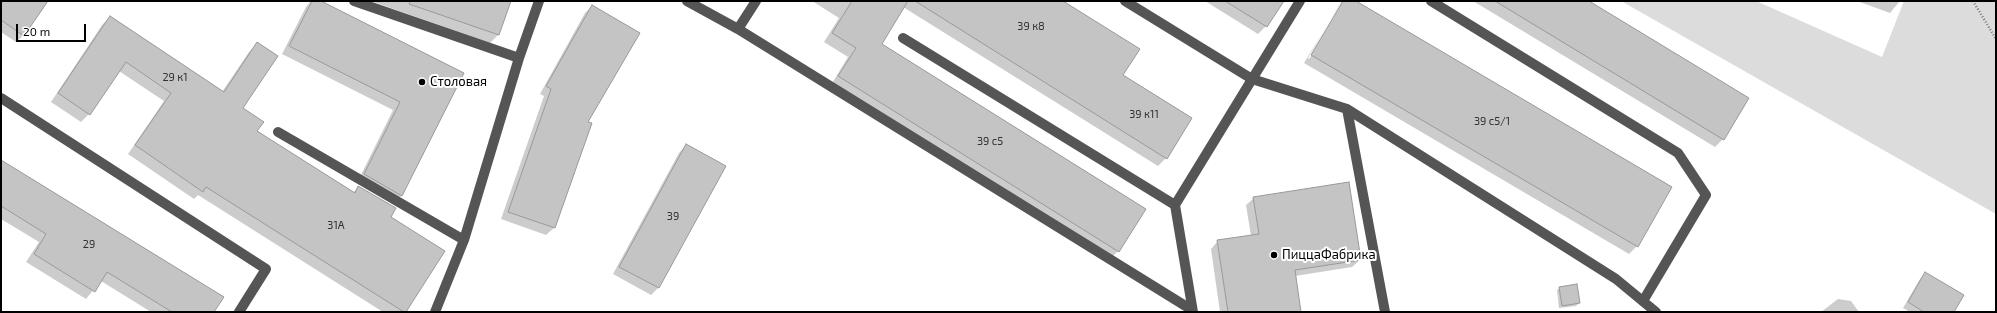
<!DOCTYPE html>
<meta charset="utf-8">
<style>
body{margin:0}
#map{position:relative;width:1997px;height:313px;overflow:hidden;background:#fff;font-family:"Exo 2",sans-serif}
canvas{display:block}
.frame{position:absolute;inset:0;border:2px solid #000;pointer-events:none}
.scale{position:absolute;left:16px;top:24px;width:70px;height:18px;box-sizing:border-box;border:2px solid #000;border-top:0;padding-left:5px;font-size:12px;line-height:14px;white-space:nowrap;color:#000;-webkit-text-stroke:3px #fff;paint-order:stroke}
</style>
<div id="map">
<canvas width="1997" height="313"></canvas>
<div class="frame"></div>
<div class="scale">20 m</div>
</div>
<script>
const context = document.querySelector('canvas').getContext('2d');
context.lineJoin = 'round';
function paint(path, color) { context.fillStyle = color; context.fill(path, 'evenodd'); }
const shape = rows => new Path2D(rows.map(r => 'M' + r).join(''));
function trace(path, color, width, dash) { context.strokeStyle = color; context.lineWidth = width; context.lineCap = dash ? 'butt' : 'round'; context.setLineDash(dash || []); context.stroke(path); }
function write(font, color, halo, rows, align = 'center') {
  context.font = font + ' "Exo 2",sans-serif'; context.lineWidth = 4; context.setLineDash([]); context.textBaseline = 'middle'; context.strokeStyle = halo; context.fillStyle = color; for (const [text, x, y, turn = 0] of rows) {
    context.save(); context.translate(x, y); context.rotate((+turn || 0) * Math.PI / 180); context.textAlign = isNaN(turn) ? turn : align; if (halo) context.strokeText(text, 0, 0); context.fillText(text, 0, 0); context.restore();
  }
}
paint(shape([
 [1621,1,1756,1,1882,57,1904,1,1996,1,1996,214]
]), '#dcdcdc');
paint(shape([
 [1,1,40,1,24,35,16,42,1,32],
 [311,1,319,1,463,74,401,196,393,204,357,183,393,110,282,54,306,7],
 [371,1,510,1,498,35,490,43],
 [812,1,1061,1,1122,76,1166,158,1158,166,903,7,880,44,1118,251,1110,259,831,85,848,57,824,42,839,18],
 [1205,1,1282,1,1266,26,1258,34],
 [1342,1,1354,1,1637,246,1629,254,1304,63],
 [1339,5,1342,5,1309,59,1308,58],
 [1473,1,1587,1,1723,139,1715,147],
 [1857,1,1900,1,1890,13],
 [592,6,587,123,591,124,554,228,546,235,501,219,544,96,540,94,585,13],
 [110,17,222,92,249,52,257,44,242,108,256,132,353,193,358,187,390,217,405,312,383,312,198,195,194,199,128,154,164,101,119,71,89,114,81,122,51,102,102,25],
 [686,145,724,167,658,288,651,295,613,274,679,153],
 [1,161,213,312,151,312,101,281,86,299,26,262,39,242,1,219],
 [1254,198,1360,260,1352,267,1295,276,1300,312,1220,312,1211,249,1218,241,1251,236,1246,205],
 [1925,273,1953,312,1910,312,1903,308,1920,279],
 [1560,288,1579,303,1576,306,1559,308,1557,290],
 [1838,299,1851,301,1859,312,1821,312]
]), '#0003');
const building = shape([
 [1,1,48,1,24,36,1,20,1,1],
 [312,1,321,1,464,73,402,196,364,174,400,102,289,46,312,1],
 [410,1,511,1,499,35,409,4,410,1],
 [852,1,908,1,882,44,1146,209,1119,252,838,76,856,48,832,33,852,1],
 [915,1,1063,1,1140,49,1123,75,1192,118,1167,159,915,1],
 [1225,1,1284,1,1267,27,1225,1],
 [1343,1,1356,1,1672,187,1638,247,1311,55,1343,1],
 [1495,1,1589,1,1749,98,1724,140,1495,1],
 [592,5,640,33,588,122,592,123,555,228,508,212,551,89,546,86,592,5],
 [110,16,224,92,257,42,278,56,243,108,264,122,257,131,355,193,358,186,396,208,391,217,445,251,406,312,404,312,206,187,203,192,135,145,171,93,126,62,90,115,58,93,110,16],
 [686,144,726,166,659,288,619,267,686,144],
 [1,160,224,297,214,312,172,312,107,272,95,292,34,254,46,234,1,206,1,160],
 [1349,182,1361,260,1295,270,1301,312,1228,312,1217,240,1259,234,1253,197,1349,182],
 [1925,272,1964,295,1954,312,1924,312,1908,302,1925,272],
 [1577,284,1580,303,1562,306,1559,287,1577,284]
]);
paint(building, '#c4c4c4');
trace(building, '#999', 1);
trace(shape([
 [1973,1,1996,39]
]), '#777', 2.5, [1, 2]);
trace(shape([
 [354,1,519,58],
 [687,1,738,29,1192,310],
 [1125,1,1252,79,1347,109,1616,279,1656,312],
 [1431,1,1678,153,1706,195,1643,301],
 [738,29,756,1],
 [903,38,1175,205],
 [1,98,266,269,239,312],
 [1347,109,1385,312],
 [278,132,464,240],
 [435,312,464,240,519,58,539,1],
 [1193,312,1175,205,1300,1]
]), '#555', 10);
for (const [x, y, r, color] of [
 [422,82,4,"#000"],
 [1274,255,4,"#000"]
]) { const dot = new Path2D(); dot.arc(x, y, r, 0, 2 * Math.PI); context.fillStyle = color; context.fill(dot); trace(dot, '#fff', 1.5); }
write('11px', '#313131', null, [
 ["39 к8",1031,26],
 ["29 к1",175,77],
 ["39 к11",1144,114],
 ["39 с5/1",1492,121],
 ["39 с5",990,141],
 ["39",673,216],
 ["31А",336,225],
 ["29",89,244]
]);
write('13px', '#000', '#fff', [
 ["Столовая",430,82],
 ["ПиццаФабрика",1282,255]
], 'left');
</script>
